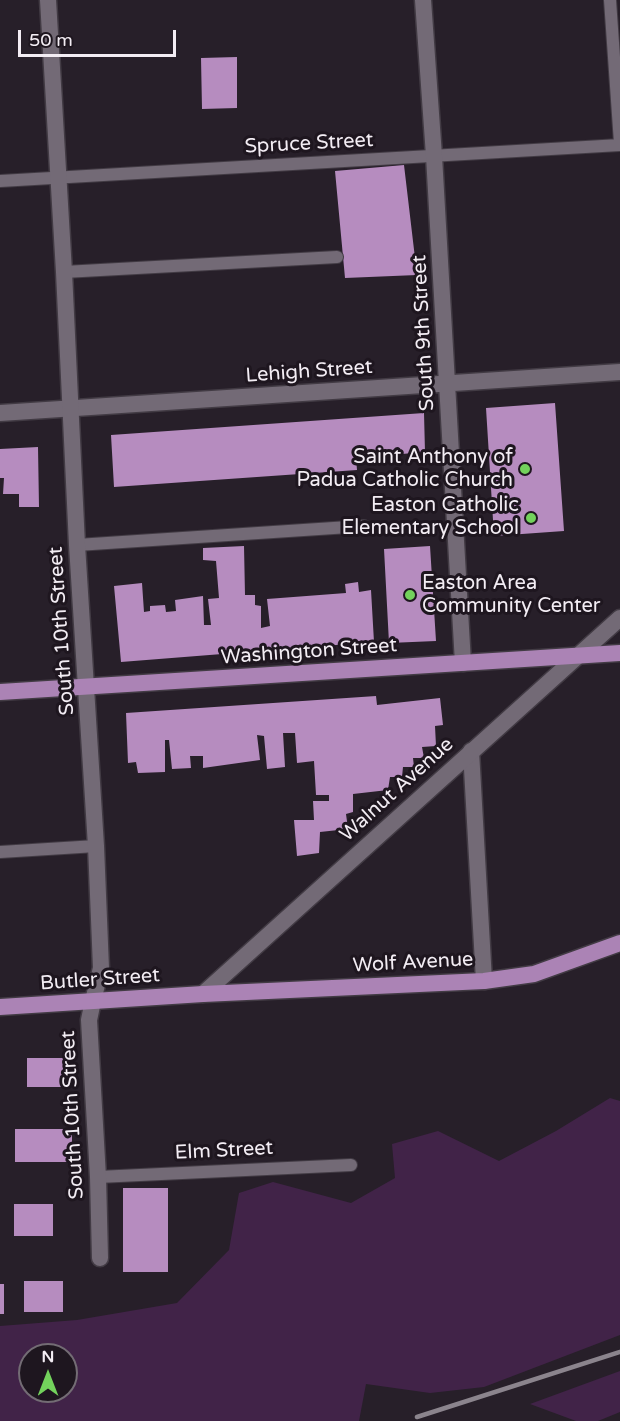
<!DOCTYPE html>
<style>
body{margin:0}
#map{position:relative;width:620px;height:1421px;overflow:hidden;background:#271f29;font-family:"Varela Round",sans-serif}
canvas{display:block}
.north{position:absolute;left:18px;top:1343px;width:60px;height:60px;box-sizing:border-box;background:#1e161f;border:2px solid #736c74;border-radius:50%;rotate:0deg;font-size:16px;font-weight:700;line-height:24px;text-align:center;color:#f3edf4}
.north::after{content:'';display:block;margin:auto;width:21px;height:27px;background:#73d25c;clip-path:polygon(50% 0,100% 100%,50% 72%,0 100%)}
.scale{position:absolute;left:18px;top:30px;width:158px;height:27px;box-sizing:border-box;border:3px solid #f3edf4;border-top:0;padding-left:8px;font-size:18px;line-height:21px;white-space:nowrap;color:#f3edf4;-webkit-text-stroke:4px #1e161f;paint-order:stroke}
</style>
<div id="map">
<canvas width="620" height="1421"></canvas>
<div class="north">N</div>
<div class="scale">50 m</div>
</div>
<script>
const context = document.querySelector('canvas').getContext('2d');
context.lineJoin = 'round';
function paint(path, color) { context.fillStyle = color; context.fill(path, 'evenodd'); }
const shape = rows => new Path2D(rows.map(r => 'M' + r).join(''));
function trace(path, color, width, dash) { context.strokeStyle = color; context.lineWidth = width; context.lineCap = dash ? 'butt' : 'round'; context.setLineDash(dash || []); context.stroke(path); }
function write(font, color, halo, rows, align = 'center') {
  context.font = font + ' "Varela Round",sans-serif'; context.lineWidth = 6; context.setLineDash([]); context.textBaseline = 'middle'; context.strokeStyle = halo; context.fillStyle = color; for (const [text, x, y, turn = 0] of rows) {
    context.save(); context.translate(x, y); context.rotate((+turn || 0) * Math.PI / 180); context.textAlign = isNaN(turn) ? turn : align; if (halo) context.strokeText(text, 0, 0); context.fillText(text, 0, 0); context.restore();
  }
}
paint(shape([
 [610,1098,620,1101,620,1335,484,1387,430,1393,366,1384,359,1421,0,1421,0,1326,77,1320,177,1303,229,1250,239,1193,273,1182,351,1203,395,1178,392,1144,438,1131,499,1161,556,1131],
 [30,1355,66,1355,66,1391,30,1391],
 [620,1371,620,1412,598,1421,576,1421,530,1404]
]), '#412348');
paint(shape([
 [237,57,237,108,202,109,201,58],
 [404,165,417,275,345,278,335,171],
 [555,403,564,531,494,536,486,408],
 [424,413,425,452,356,458,357,470,114,487,111,435],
 [38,447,39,507,19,507,19,494,3,494,4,478,0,478,0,449],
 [244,546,245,595,255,595,255,605,261,606,261,628,270,626,267,599,346,593,345,584,358,582,359,592,371,590,374,642,121,662,114,586,142,583,144,612,150,611,150,606,165,605,166,612,176,611,175,600,203,596,204,625,211,625,208,599,219,598,216,561,203,560,203,548],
 [430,546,436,641,389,643,384,549],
 [376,696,377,705,440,698,443,725,435,726,436,746,422,747,424,758,413,758,414,767,403,767,402,777,390,777,388,790,353,794,353,812,346,814,348,829,320,832,319,853,297,856,294,820,314,820,313,801,329,801,329,795,316,795,314,761,297,763,295,733,283,733,285,767,267,769,264,736,257,735,260,760,203,768,203,756,190,756,191,768,172,769,169,740,165,740,165,772,138,773,136,762,128,763,126,713],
 [27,1058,64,1058,64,1087,27,1087],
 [15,1129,72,1129,72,1162,15,1162],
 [123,1188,168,1188,168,1272,123,1272],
 [14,1204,53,1204,53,1236,14,1236],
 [24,1281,63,1281,63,1312,24,1312],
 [0,1284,4,1284,4,1314,0,1314]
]), '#b68cbf');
const service = shape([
 [610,0,620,143],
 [0,181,620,145],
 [64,272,337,257],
 [77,545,364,526],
 [0,852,96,846],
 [98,1177,351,1165]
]);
const minor = shape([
 [423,0,434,156,463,663],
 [0,413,620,372],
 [471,751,484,981],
 [93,1001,89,1020,98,1177,100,1258]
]);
const tertiary = shape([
 [48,0,64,272,77,545,96,846,101,968,93,1001],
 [203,994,620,618]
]);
const primary = shape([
 [0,692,620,653],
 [0,1007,203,994,484,981,534,974,620,943]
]);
trace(service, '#423b44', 14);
trace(minor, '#423b44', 19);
trace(tertiary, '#423b44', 19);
trace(primary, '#423b44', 19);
trace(service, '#736a76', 12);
trace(minor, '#736a76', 16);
trace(tertiary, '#736a76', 16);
trace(primary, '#ab83b5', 16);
trace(shape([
 [417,1417,620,1352]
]), '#8b848d', 4.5);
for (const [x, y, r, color] of [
 [525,469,6,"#73d25c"],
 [531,518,6,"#73d25c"],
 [410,595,6,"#73d25c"]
]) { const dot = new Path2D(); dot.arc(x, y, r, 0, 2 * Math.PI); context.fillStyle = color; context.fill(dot); trace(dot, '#1e161f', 2); }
write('20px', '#f3edf4', '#1e161f', [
 ["Spruce Street",309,144,-3],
 ["South 9th Street",424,333,-93],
 ["Lehigh Street",309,372,-4],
 ["South 10th Street",62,631,-94],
 ["Washington Street",309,652,-4],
 ["Walnut Avenue",397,790,-42],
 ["Wolf Avenue",413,963,-3],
 ["Butler Street",100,980,-4],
 ["South 10th Street",73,1115,-93],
 ["Elm Street",224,1151,-3]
]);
write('20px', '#f3edf4', '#1e161f', [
 ["Saint Anthony of",513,458],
 ["Padua Catholic Church",513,481],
 ["Easton Catholic",519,506],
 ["Elementary School",519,529],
 ["Easton Area",422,584,"left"],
 ["Community Center",422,607,"left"]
], 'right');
</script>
